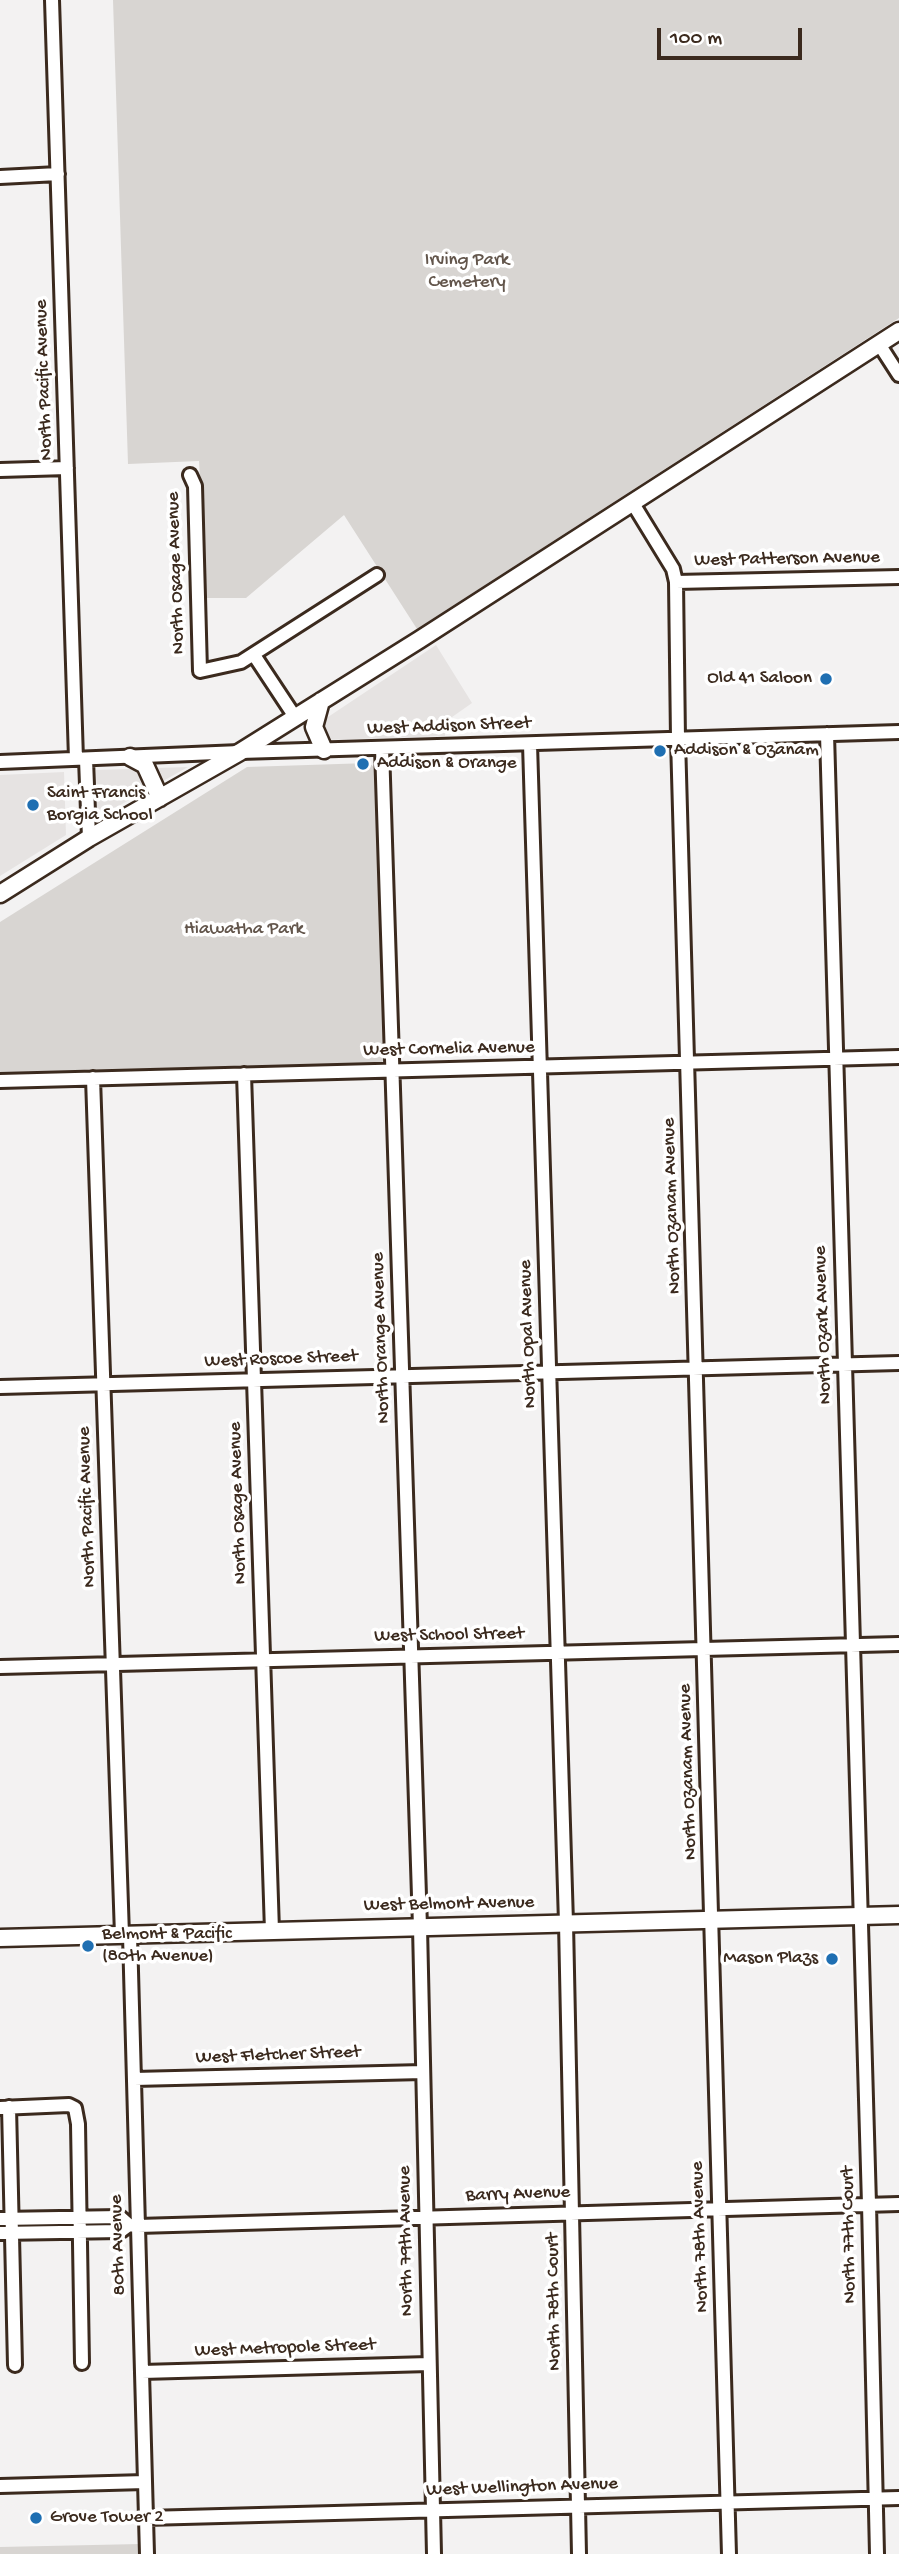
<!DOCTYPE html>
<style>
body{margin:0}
#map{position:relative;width:899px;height:2554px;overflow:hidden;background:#f3f2f2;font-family:"Gochi Hand",sans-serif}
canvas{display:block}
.scale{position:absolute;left:657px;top:28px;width:145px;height:32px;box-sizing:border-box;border:4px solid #3b2a1e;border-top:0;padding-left:9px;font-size:21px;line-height:24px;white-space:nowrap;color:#3b2a1e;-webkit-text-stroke:5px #fff;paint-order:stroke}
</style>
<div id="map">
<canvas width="899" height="2554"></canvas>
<div class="scale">100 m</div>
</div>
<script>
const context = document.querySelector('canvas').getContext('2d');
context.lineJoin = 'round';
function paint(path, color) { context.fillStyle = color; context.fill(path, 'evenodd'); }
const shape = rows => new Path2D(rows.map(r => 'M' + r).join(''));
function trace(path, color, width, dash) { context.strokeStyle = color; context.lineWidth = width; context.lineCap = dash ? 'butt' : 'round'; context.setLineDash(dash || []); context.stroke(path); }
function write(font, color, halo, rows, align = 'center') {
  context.font = font + ' "Gochi Hand",sans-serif'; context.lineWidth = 7; context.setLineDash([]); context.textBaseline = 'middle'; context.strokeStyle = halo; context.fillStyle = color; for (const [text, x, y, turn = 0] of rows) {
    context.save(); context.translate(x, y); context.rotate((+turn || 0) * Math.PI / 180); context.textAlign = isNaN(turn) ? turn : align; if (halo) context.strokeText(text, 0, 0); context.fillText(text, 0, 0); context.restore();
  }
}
paint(shape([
 [436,645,472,703,445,722,445,736,325,740,322,721],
 [188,767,97,818,96,770],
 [64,772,66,835,0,876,0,775]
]), '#e6e3e2');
paint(shape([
 [113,0,899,0,899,318,417,629,344,515,246,598,206,598,199,461,128,464],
 [369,763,375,768,384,1060,381,1063,0,1074,0,922,247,767],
 [140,2544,140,2554,0,2554,0,2547]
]), '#d8d5d2');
const minor = shape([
 [52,0,76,759],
 [0,177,58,174],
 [879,344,899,375],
 [0,470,67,468],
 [190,475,195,486,200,671,241,662,377,575],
 [632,502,673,569,676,582,678,739,729,2554],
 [676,582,899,577],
 [254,655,295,717],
 [827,734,869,2204,877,2554],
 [530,744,566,1923,579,2554],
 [382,748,420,1927,434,2554],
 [86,759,89,838],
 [0,762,240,752,899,732],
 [244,1074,272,1931],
 [93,1078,122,1935],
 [0,1081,899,1057],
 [0,1387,899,1363],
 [0,1667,899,1644],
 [130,1935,147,2554],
 [134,2079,423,2072],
 [9,2107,15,2365],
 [0,2108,69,2105,75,2108,78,2124,82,2363],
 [0,2219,120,2217,129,2225,138,2226,899,2204],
 [0,2233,121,2231,129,2225],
 [142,2372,429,2364],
 [0,2486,145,2482],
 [146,2518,899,2498]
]);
const major = shape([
 [321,701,314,727,324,750],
 [130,757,145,765,160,798],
 [0,894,89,838,240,752,419,640,899,331],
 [0,1938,899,1915]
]);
trace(minor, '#3b2a1e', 18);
trace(major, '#3b2a1e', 21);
trace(minor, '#fff', 12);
trace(major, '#fff', 16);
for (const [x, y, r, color] of [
 [826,679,7,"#1f6fb2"],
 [660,751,7,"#1f6fb2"],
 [363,764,7,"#1f6fb2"],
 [33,805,7,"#1f6fb2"],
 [88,1946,7,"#1f6fb2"],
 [832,1959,7,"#1f6fb2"],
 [36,2518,7,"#1f6fb2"]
]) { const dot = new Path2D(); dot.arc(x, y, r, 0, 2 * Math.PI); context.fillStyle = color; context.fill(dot); trace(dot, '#fff', 2.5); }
write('19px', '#62554b', '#fff', [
 ["Irving Park",467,261],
 ["Cemetery",467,283],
 ["Hiawatha Park",244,930]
]);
write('19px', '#3b2a1e', '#fff', [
 ["North Pacific Avenue",45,380,-92],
 ["West Patterson Avenue",787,560,-1],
 ["North Osage Avenue",177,573,-92],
 ["West Addison Street",449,727,-2],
 ["West Cornelia Avenue",449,1050,-1],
 ["North Ozanam Avenue",673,1206,-92],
 ["North Ozark Avenue",824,1325,-92],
 ["North Opal Avenue",529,1334,-92],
 ["North Orange Avenue",382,1338,-92],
 ["West Roscoe Street",281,1360,-2],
 ["North Osage Avenue",239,1503,-92],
 ["North Pacific Avenue",88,1507,-92],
 ["West School Street",449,1636,-1],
 ["North Ozanam Avenue",689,1772,-92],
 ["West Belmont Avenue",449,1905,-1],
 ["West Fletcher Street",278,2056,-2],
 ["Barry Avenue",518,2195,-2],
 ["North 77th Court",850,2235,-91],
 ["North 78th Avenue",701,2237,-92],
 ["North 79th Avenue",407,2241,-91],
 ["80th Avenue",119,2245,-92],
 ["North 78th Court",555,2302,-91],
 ["West Metropole Street",285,2349,-2],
 ["West Wellington Avenue",522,2488,-2]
]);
write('19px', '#3b2a1e', '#fff', [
 ["Old 41 Saloon",812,679,"right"],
 ["Addison & Ozanam",674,751],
 ["Addison & Orange",377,764],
 ["Saint Francis",47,794],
 ["Borgia School",47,816],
 ["Belmont & Pacific",102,1935],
 ["(80th Avenue)",102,1957],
 ["Mason Plazs",818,1959,"right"],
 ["Grove Tower 2",50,2518]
], 'left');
</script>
